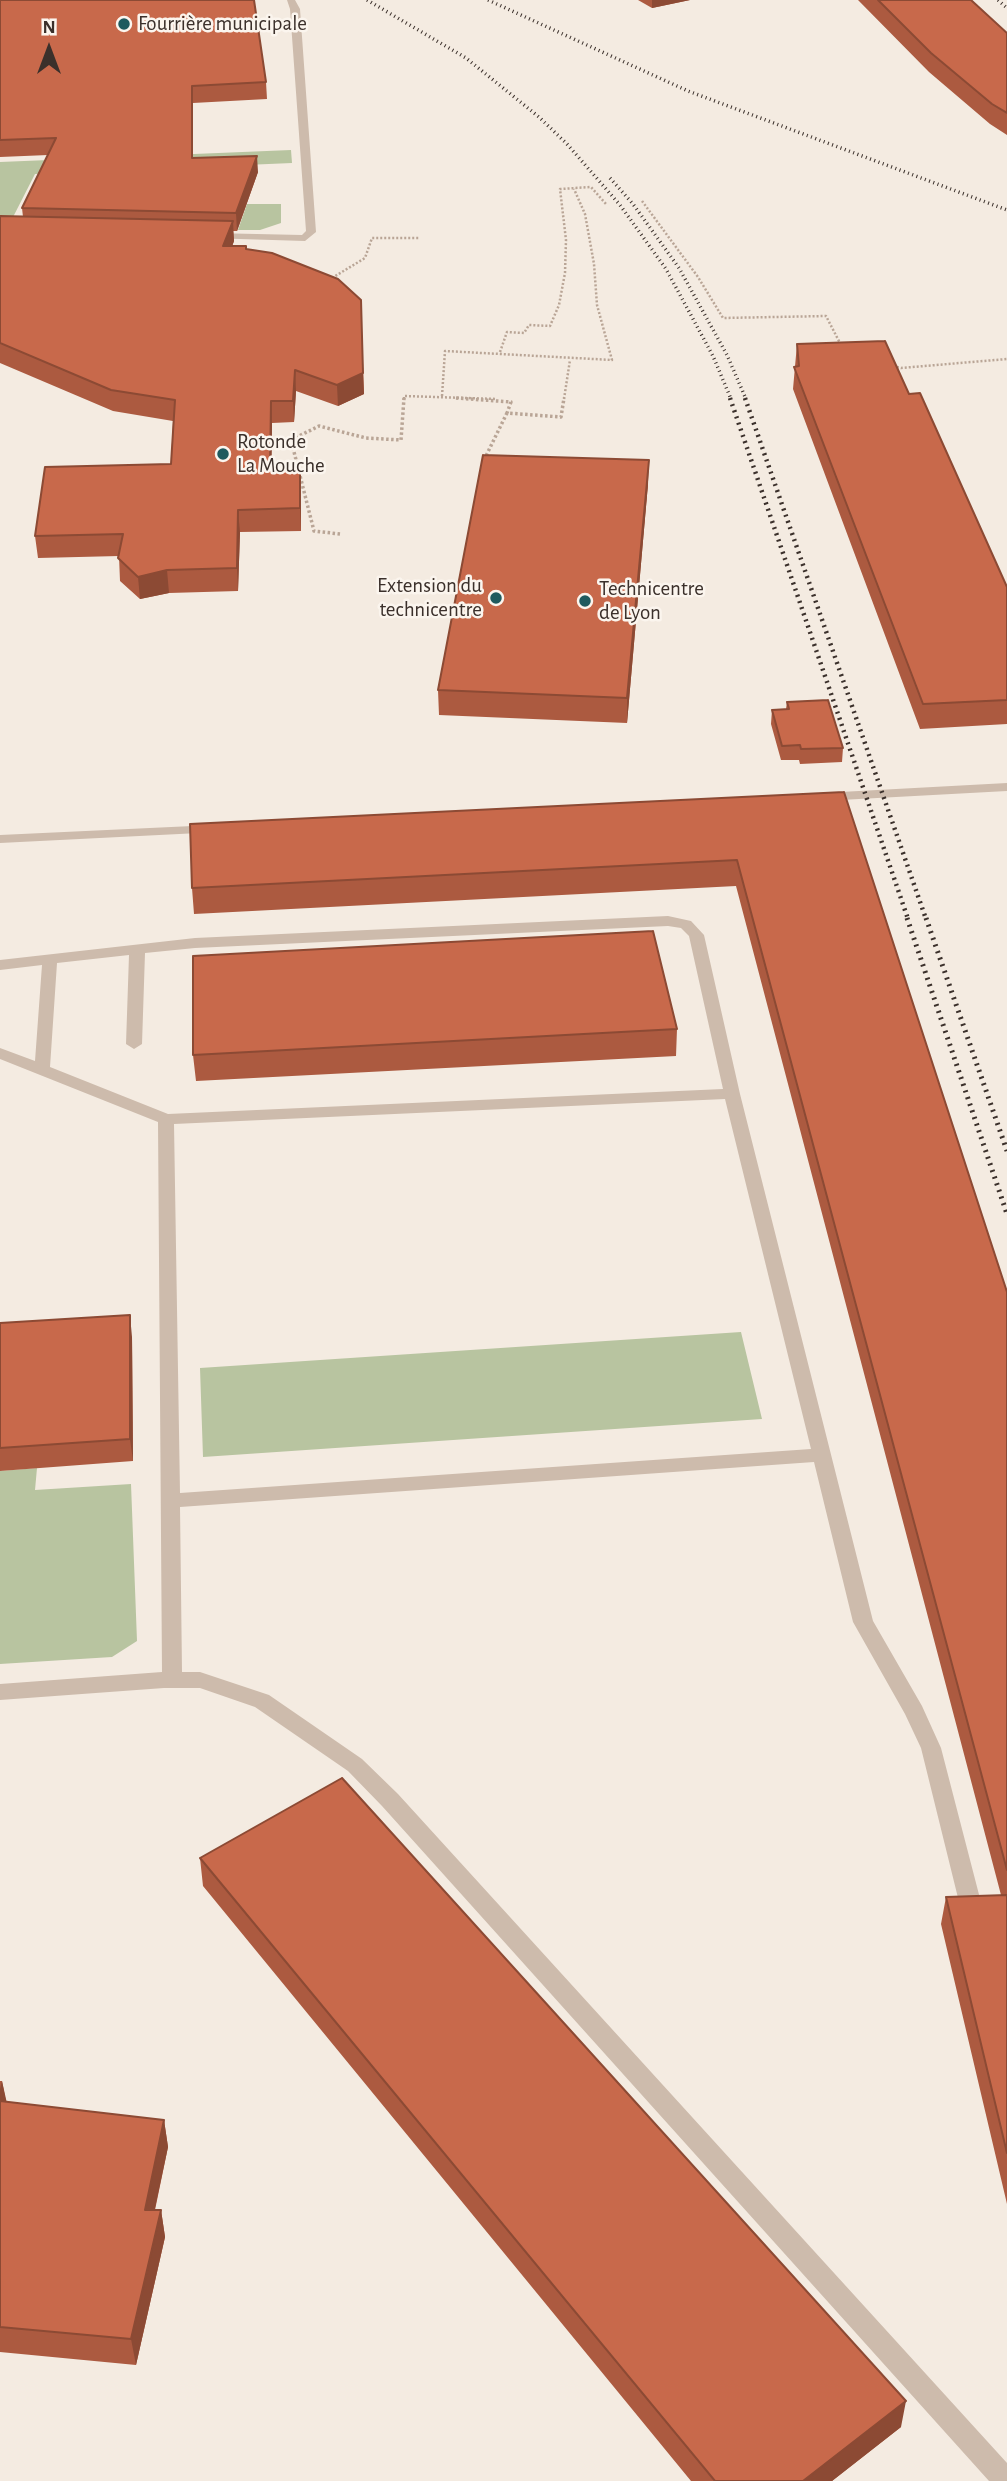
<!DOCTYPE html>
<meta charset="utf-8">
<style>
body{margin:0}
#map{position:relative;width:1007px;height:2481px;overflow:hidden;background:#f4ebe1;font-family:"Alegreya Sans",sans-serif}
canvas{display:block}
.north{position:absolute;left:14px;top:14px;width:70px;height:70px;-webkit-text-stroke:5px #fbf5ee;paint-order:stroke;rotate:0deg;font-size:19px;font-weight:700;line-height:28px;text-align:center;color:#3b302b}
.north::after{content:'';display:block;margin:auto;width:24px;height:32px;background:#3b302b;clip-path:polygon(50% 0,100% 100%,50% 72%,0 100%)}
</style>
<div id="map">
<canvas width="1007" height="2481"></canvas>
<div class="north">N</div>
</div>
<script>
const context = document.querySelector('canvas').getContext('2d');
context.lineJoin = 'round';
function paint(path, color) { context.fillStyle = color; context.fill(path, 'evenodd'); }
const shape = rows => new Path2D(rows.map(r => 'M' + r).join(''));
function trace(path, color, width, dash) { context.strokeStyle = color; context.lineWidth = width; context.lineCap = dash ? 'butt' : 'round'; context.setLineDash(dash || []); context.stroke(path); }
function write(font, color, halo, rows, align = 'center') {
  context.font = font + ' "Alegreya Sans",sans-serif'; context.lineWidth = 5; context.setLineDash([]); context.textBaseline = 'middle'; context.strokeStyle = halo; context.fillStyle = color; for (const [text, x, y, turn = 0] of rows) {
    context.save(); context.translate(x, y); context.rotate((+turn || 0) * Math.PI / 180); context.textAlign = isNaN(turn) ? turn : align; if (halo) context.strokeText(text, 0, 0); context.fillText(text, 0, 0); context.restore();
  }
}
paint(shape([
 [291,150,292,163,35,174,10,223,0,223,0,162],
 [247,204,281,204,281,223,260,230,238,230],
 [741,1332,762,1419,203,1457,200,1368],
 [37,1468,35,1490,131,1484,137,1641,112,1657,0,1664,0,1471]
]), '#b8c4a0');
trace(shape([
 [642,201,698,277,723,318,826,316,841,345],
 [332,278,365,258,372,238,419,238],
 [500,352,507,332,524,333,529,325,550,326,559,305,565,273,566,240,560,189,591,187,606,204],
 [893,366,901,368,1007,359],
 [442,396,445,351,612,360,597,305,594,264,585,214,574,189],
 [404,399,404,396,497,399],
 [564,399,570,360]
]), '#b9a596', 2.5, [2, 2]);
trace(shape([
 [456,398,511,402,507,413,561,417,564,398],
 [484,460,507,413],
 [340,534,314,531,291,440,319,426,366,438,401,440,404,398]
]), '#b9a596', 3.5, [2.5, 2.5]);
paint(shape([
 [287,0,295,0,300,9,316,232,305,241,207,238,206,236,211,233,302,235,306,231,290,9,287,0],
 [1007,783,1007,791,822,801,815,797,822,793,1007,783],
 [214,825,221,829,219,832,0,843,0,835,214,825],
 [668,916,691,921,704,935,740,1094,873,1621,922,1706,941,1748,983,1910,980,1916,972,1919,964,1916,961,1910,921,1748,905,1714,853,1622,814,1462,180,1507,182,1672,200,1672,269,1695,362,1759,398,1794,1007,2463,1007,2481,989,2481,382,1806,348,1771,255,1707,200,1688,164,1688,0,1700,0,1684,162,1672,158,1122,0,1059,0,1048,35,1061,42,965,0,970,0,960,195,938,668,916],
 [668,926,681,928,689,936,723,1089,168,1114,50,1067,57,963,129,955,126,1044,134,1049,142,1044,145,953,195,948,668,926],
 [725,1099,811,1449,180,1493,174,1124,725,1099]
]), '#cdbbac');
trace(shape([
 [367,0,466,58,539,117,567,144,620,205,666,269,713,356,731,399],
 [488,0,688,91,1007,210],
 [998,0,1007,8],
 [610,178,633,204,679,268,727,355,746,399]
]), '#3b302b', 3.5, [1, 3.5]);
trace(shape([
 [730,398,908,919],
 [745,398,926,919]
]), '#3b302b', 4.5, [2, 4.5]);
trace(shape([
 [907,918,1007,1214],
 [926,918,1007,1151]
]), '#3b302b', 5, [2, 5]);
paint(shape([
 [0,0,266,82,267,99,193,103,193,158,258,172,237,231,233,231,234,241,232,246,246,250,361,300,364,394,338,406,296,391,294,422,272,423,271,471,301,493,301,531,240,532,238,591,169,593,140,599,120,581,119,556,38,558,35,536,171,464,173,421,113,411,0,363,0,216,23,217,22,208,48,155,0,157],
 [638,0,690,0,652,8],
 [858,0,971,0,1007,33,1007,135,990,124,929,72],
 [797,344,909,394,1007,587,1007,724,920,729,793,389],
 [648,484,627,723,439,715,438,690],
 [787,702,843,748,842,762,800,764,799,760,781,760,771,724,772,710,786,709],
 [844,792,1007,1292,1007,2204,941,1924,946,1897,1001,1895,736,886,194,914,192,888],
 [677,1029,676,1056,196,1081,193,1055],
 [0,1323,132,1337,133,1461,0,1471],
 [200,1858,901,2427,832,2481,691,2481,203,1886],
 [0,2081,2,2081,6,2102,164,2120,168,2147,155,2210,161,2210,165,2237,136,2365,0,2352]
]), '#ac5a40');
paint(shape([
 [652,0,690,0,652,8],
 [192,86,193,103,193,175,192,158],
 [257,156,258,172,237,231,236,213],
 [233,221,234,241,225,267,223,246],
 [295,370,296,391,294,422,293,401],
 [363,373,364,394,338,406,337,385],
 [271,401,272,423,271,493,270,471],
 [649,460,648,484,627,723,627,698],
 [300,471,301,493,301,531,300,508],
 [238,510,240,532,238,591,237,568],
 [167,570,169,593,140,599,138,577],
 [130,1315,132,1337,133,1461,130,1439],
 [2,2081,8,2108,0,2116,0,2089],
 [164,2120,168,2147,149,2236,145,2210],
 [161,2210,165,2237,136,2365,131,2339],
 [906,2401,901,2427,832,2481,803,2481]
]), '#8c4a34');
const building = shape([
 [0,0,254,0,266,82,192,86,192,158,257,156,236,213,22,208,56,138,0,140,0,0],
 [878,0,971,0,1007,33,1007,113,992,104,931,53,878,0],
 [0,216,233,221,223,246,246,246,246,249,272,253,338,279,361,300,363,373,337,385,295,370,293,401,271,401,270,471,300,471,300,508,238,510,237,568,167,570,138,577,118,558,123,534,35,536,45,467,171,464,175,400,111,390,0,343,0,216],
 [885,341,909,394,920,393,1007,587,1007,700,923,704,794,367,799,366,797,344,885,341],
 [483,455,649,460,627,698,438,690,483,455],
 [828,700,843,748,801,749,800,745,782,746,772,710,789,709,787,702,828,700],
 [844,792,1007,1292,1007,1870,737,860,192,888,190,824,844,792],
 [653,931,677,1029,193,1055,193,956,653,931],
 [130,1315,130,1439,0,1448,0,1323,130,1315],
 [342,1778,906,2401,803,2481,715,2481,200,1858,342,1778],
 [1007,1895,1007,2153,946,1897,1007,1895],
 [0,2101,164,2120,145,2210,161,2210,131,2339,0,2327,0,2101]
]);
paint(building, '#c8694b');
trace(building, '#8c4a34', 2);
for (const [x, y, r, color] of [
 [124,24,7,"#1f5a5e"],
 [223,454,7,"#1f5a5e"],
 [496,598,7,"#1f5a5e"],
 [585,601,7,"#1f5a5e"]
]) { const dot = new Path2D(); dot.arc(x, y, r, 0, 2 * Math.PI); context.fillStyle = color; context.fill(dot); trace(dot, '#fbf5ee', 2.5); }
write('21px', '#3b302b', '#fbf5ee', [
 ["Fourrière municipale",138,24],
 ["Rotonde",237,442],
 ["La Mouche",237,466],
 ["Extension du",482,586,"right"],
 ["technicentre",482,610,"right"],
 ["Technicentre",599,589],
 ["de Lyon",599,613]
], 'left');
</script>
